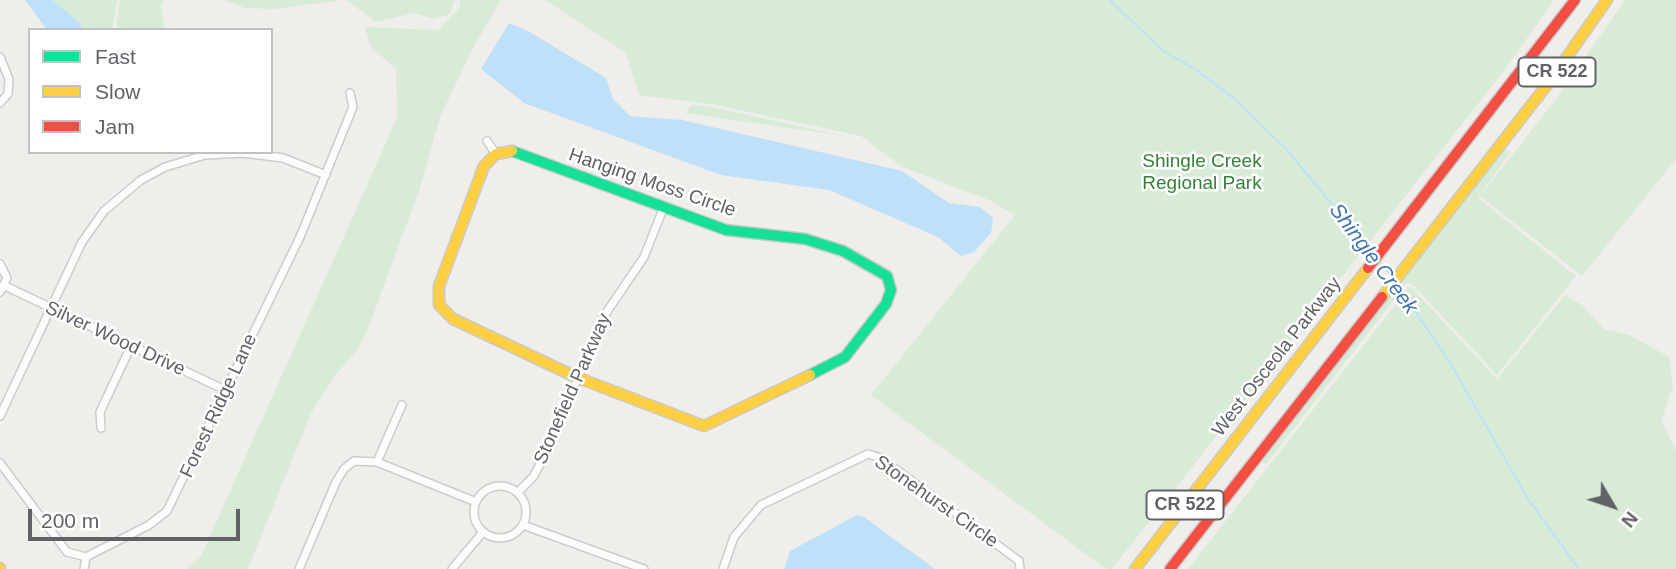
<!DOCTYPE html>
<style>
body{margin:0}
#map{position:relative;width:1676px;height:569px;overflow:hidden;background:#efeeea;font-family:Arial,sans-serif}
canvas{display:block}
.legend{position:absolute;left:28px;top:28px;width:245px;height:126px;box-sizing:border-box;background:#fff;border:2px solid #bfc1c3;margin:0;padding:9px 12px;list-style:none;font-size:21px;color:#5f6368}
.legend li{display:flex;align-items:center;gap:14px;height:35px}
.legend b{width:35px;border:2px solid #bfc1c3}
.north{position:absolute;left:1578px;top:471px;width:70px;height:70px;-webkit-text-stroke:5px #fff;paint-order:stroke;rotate:129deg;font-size:19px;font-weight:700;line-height:28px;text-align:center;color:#5f6368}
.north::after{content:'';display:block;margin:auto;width:24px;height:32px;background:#5f6368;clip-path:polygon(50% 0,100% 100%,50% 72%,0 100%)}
.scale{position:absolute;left:28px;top:509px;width:212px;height:32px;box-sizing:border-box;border:4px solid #5f6368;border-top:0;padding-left:9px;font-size:21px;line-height:24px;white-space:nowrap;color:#5f6368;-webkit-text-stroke:5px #fff;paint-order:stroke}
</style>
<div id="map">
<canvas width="1676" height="569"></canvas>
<ul class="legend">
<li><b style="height:9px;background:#16e098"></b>Fast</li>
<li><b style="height:9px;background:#ffcf43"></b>Slow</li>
<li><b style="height:9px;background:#f24e42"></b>Jam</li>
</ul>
<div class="north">N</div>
<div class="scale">200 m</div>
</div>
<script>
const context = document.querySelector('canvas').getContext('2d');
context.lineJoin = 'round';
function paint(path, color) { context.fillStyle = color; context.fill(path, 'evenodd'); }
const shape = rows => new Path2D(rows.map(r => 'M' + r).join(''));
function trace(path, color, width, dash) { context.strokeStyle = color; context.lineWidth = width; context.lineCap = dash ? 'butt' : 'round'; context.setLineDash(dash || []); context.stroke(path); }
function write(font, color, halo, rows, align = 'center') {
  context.font = font + ' Arial,sans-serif'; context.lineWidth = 5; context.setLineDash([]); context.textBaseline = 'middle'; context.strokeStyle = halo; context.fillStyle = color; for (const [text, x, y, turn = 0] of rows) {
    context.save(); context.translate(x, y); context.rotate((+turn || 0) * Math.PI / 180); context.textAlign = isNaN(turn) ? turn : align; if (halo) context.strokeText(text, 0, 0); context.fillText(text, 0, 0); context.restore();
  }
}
paint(shape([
 [53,0,117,0,112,30,81,30,81,24],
 [120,0,164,0,161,6,165,30,116,30],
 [224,0,343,0,273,9,245,8],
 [346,0,455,0,450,14,433,19,414,13,376,22],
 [460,0,501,0,474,46,440,117,419,191,367,331,358,349,336,374,311,413,248,569,186,569,201,556,397,118,396,69,371,47,365,27,438,30,460,7],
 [545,0,1554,0,1506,68,1112,569,1106,569,871,395,1015,215,989,200,902,167,861,136,711,104,639,95,626,53],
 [1625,0,1676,0,1676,159,1582,276,1480,196,1557,98],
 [692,105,711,107,845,136,685,113],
 [1504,147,1510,152,1478,198,1576,276,1497,375,1412,284,1407,283,1266,464,1260,461],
 [1410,286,1497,379,1565,295,1582,305,1604,329,1629,335,1669,357,1673,386,1661,421,1676,450,1676,569,1188,569]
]), '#d8ebd6');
paint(shape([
 [25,0,53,0,81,24,81,30,47,30],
 [509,23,528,31,606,78,613,99,630,116,682,120,902,171,949,203,980,207,993,218,991,233,974,252,961,256,938,237,829,190,721,175,524,103,481,69],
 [857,515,864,517,935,569,784,569,790,551]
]), '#bfe0f9');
trace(shape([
 [1110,0,1163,51,1195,69,1236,100,1288,151,1372,253],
 [1380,262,1392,277],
 [1397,285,1449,361,1528,499,1579,569]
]), '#bfe0f9', 2);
const street = shape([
 [0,57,9,79,8,94,0,103],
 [487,141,496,154],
 [0,264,7,278,0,292],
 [5,286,225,390],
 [0,416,82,242,104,211,141,180,165,167,205,155,243,153,283,158,326,175],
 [101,428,100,412,131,346],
 [377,462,402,405],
 [0,463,67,552,86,557,149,525,167,511,300,237,353,107,350,93],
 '474 512a26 26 0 1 1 52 0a26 26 0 1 1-52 0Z',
 [518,492,533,477,549,448,602,319,644,257,663,209],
 [523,525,644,569],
 [84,569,86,557],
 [299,569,336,482,344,469,354,461,377,462,476,502],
 [452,569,483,532],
 [723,569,734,537,761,505,868,454,881,458,1019,561,1020,569]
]);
const fast = shape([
 [512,151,726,230,805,239,843,251,887,276,891,290,886,304,845,357,810,375]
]);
const slow = shape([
 [512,151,496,154,484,166,439,286,439,305,453,319,576,377,704,426,810,375],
 [1382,297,1550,81,1607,0],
 [0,568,0,569],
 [1135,569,1368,268]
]);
const jam = shape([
 [1368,268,1575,0],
 [1170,569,1382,297]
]);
trace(street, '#cbcccc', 10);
trace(fast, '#cacacb', 13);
trace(slow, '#cacacb', 13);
trace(jam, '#cacacb', 13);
trace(street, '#fdfcfc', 7);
trace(fast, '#16e098', 10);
trace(slow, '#ffcf43', 10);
trace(jam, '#f24e42', 10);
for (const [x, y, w] of [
 [1557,72,77],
 [1185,505,77]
]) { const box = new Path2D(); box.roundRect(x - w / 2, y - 14.5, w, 29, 5); context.fillStyle = '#fff'; context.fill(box); trace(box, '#5f6368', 2); }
write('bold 18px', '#5f6368', null, [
 ["CR 522",1557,72],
 ["CR 522",1185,505]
]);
write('19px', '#348238', '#fff', [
 ["Shingle Creek",1202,162],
 ["Regional Park",1202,184]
]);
write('19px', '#5f6368', '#fff', [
 ["Hanging Moss Circle",652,183,19],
 ["Silver Wood Drive",115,339,25],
 ["West Osceola Parkway",1277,357,-52],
 ["Stonefield Parkway",573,389,-66],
 ["Forest Ridge Lane",219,406,-65],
 ["Stonehurst Circle",936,502,35]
]);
write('italic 21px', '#4174aa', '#fff', [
 ["Shingle Creek",1373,259,53]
]);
</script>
